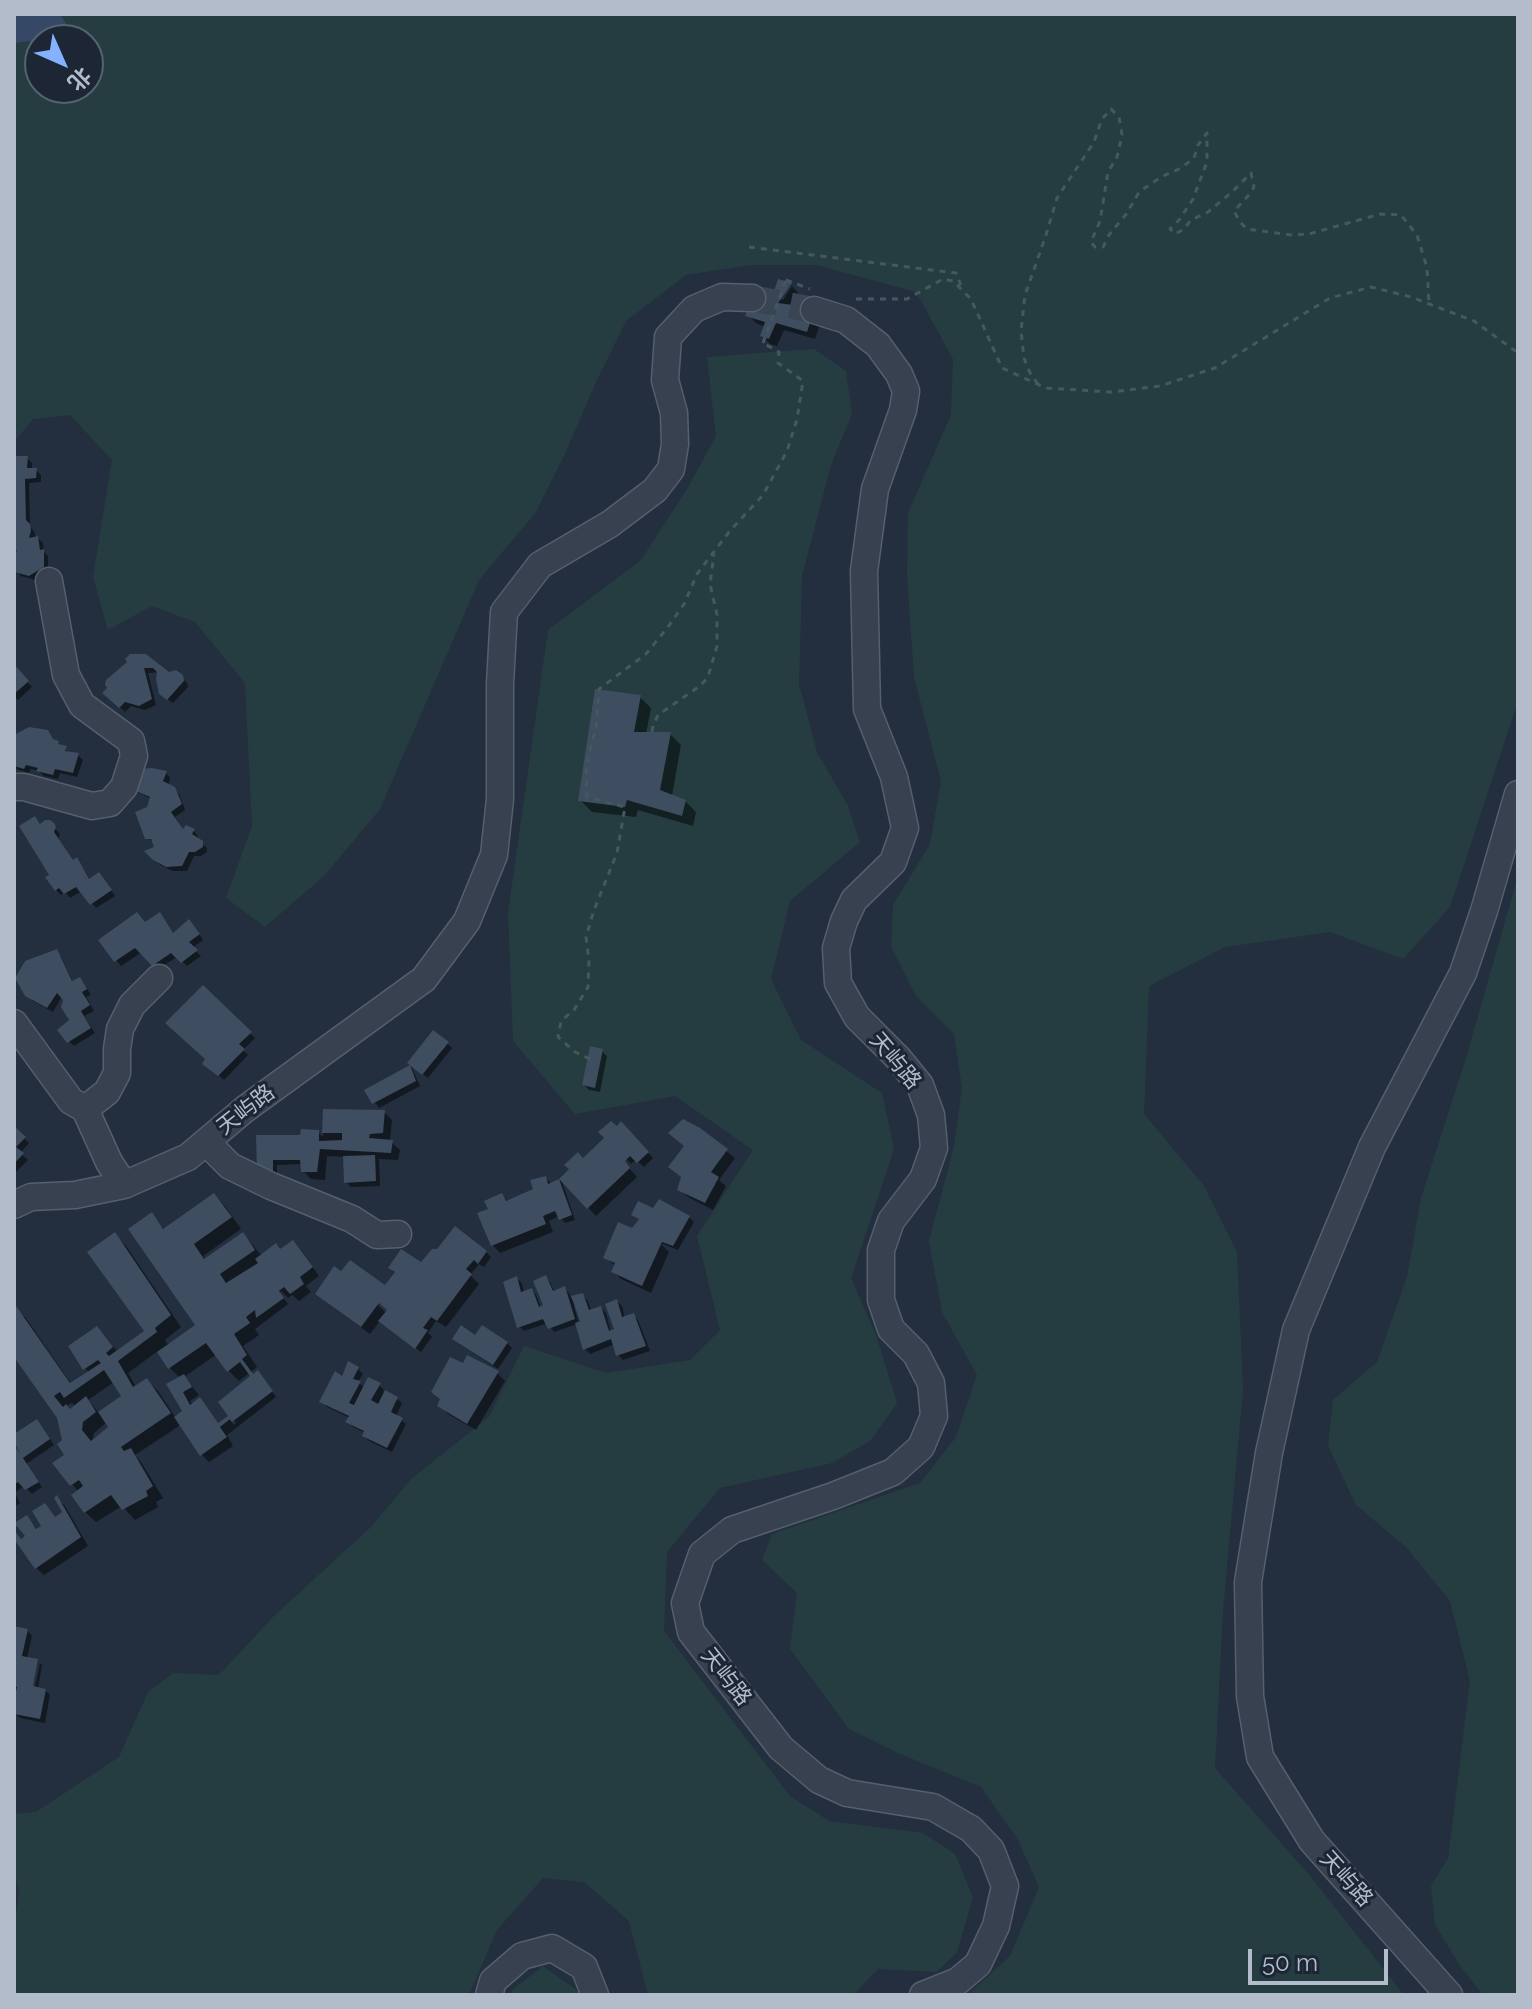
<!DOCTYPE html>
<meta charset="utf-8">
<style>
body{margin:0}
#map{position:relative;width:1532px;height:2009px;overflow:hidden;background:#232f3f;font-family:Raleway,"Noto Sans SC",sans-serif}
canvas{display:block}
.frame{position:absolute;inset:0;border:16px solid #b3bcca;pointer-events:none}
.north{position:absolute;left:24px;top:24px;width:80px;height:80px;box-sizing:border-box;background:#1c2634;border:2px solid #586270;border-radius:50%;rotate:135deg;font-size:22px;font-weight:700;line-height:32px;text-align:center;color:#b3bcca}
.north::after{content:'';display:block;margin:auto;width:28px;height:36px;background:#84b2fe;clip-path:polygon(50% 0,100% 100%,50% 72%,0 100%)}
.scale{position:absolute;left:1248px;top:1949px;width:140px;height:36px;box-sizing:border-box;border:4px solid #b3bcca;border-top:0;padding-left:10px;font-size:24px;line-height:28px;white-space:nowrap;color:#b3bcca;-webkit-text-stroke:6px #1c2634;paint-order:stroke}
</style>
<div id="map">
<canvas width="1532" height="2009"></canvas>
<div class="frame"></div>
<div class="north">北</div>
<div class="scale">50 m</div>
</div>
<script>
const context = document.querySelector('canvas').getContext('2d');
context.lineJoin = 'round';
function paint(path, color) { context.fillStyle = color; context.fill(path, 'evenodd'); }
const shape = rows => new Path2D(rows.map(r => 'M' + r).join(''));
function trace(path, color, width, dash) { context.strokeStyle = color; context.lineWidth = width; context.lineCap = dash ? 'butt' : 'round'; context.setLineDash(dash || []); context.stroke(path); }
function write(font, color, halo, rows, align = 'center') {
  context.font = font + ' Raleway,"Noto Sans SC",sans-serif'; context.lineWidth = 6; context.setLineDash([]); context.textBaseline = 'middle'; context.strokeStyle = halo; context.fillStyle = color; for (const [text, x, y, turn = 0] of rows) {
    context.save(); context.translate(x, y); context.rotate((+turn || 0) * Math.PI / 180); context.textAlign = isNaN(turn) ? turn : align; if (halo) context.strokeText(text, 0, 0); context.fillText(text, 0, 0); context.restore();
  }
}
paint(shape([
 [14,14,1518,14,1518,701,1450,907,1403,959,1330,932,1225,947,1149,986,1144,1114,1204,1186,1237,1252,1243,1390,1223,1611,1215,1768,1311,1877,1404,1995,966,1995,972,1991,1010,1956,1039,1887,1017,1838,981,1787,898,1753,849,1729,790,1649,797,1593,762,1560,772,1534,920,1483,956,1437,977,1375,942,1312,929,1241,954,1146,962,1088,954,1034,917,997,891,947,893,905,930,844,941,781,914,677,907,575,908,513,951,415,953,359,916,292,816,265,750,265,686,275,626,321,597,380,564,456,536,512,479,580,380,809,324,876,265,927,226,898,252,826,245,683,195,622,152,606,108,630,93,577,112,460,70,415,33,419,14,442],
 [40,40,88,40,88,88,40,88],
 [814,349,846,371,852,414,831,465,802,576,799,684,817,752,848,806,860,842,790,901,771,979,801,1040,882,1093,894,1149,851,1278,876,1335,897,1403,870,1441,832,1463,720,1488,667,1552,664,1631,790,1796,829,1821,923,1833,955,1854,973,1897,957,1952,937,1972,878,1969,853,1995,648,1995,629,1921,584,1882,543,1878,497,1930,469,1995,14,1995,14,1930,19,1891,14,1870,14,1814,36,1812,119,1757,148,1692,173,1673,219,1675,274,1616,371,1527,411,1479,489,1417,524,1346,606,1373,690,1360,720,1330,697,1236,753,1150,675,1096,575,1114,513,1041,508,913,548,630,641,560,687,489,716,436,707,357],
 [1518,876,1518,1995,1483,1995,1461,1967,1435,1925,1431,1886,1448,1858,1470,1681,1450,1601,1406,1547,1356,1505,1328,1446,1333,1400,1377,1362,1407,1277,1421,1198,1466,1058],
 [543,1966,578,1991,580,1995,511,1995,512,1990]
]), '#253d40');
paint(shape([
 [14,14,60,14,76,40,40,40,40,46,29,41,14,43]
]), '#354967');
paint(shape([
 [779,281,792,286,787,286,779,298,783,300,792,286,798,293,789,306,814,310,822,318,815,339,784,330,777,346,770,344,762,336,765,327,756,323,748,315,756,290,774,296],
 [14,458,27,458,32,463,32,470,36,470,41,475,41,482,29,483,30,527,34,531,36,538,38,538,43,543,44,552,48,556,48,572,35,580,21,576,15,571,14,566],
 [130,656,168,675,176,672,187,683,188,687,173,703,166,698,160,672,148,673,156,705,145,710,131,706,125,712,105,693,130,662],
 [14,667,32,687,18,700,14,696],
 [640,697,651,708,646,734,670,734,681,745,672,796,685,801,696,812,693,826,638,810,636,817,592,812,581,801],
 [47,732,55,742,71,754,78,755,83,760,77,777,60,773,58,779,44,776,39,771,31,769,29,773,17,769,14,766,14,737],
 [166,773,170,778,168,786,179,794,185,810,175,817,184,831,194,831,198,836,197,839,207,848,207,852,201,856,194,856,187,871,173,871,160,865,148,852,156,848,154,843,147,837,149,809,152,799,139,793,134,788],
 [35,818,41,825,49,822,60,834,58,839,73,861,81,865,90,880,104,880,115,896,96,908,82,891,70,898,65,892,61,895,56,890],
 [146,924,174,934,194,926,203,940,192,948,201,956,187,966,177,957,158,969,142,952,121,966,100,940],
 [56,952,61,957,73,982,79,979,84,984,91,995,86,997,94,1011,84,1016,95,1033,74,1046,69,1041,72,1021,62,996,53,1012,33,1001,27,995],
 [203,988,255,1038,243,1050,248,1055,224,1080,210,1068,208,1059],
 [447,1043,452,1048,428,1078,412,1066],
 [602,1051,607,1056,600,1092,589,1090,584,1085],
 [411,1066,420,1086,379,1108,367,1091],
 [325,1111,384,1112,392,1120,390,1141,400,1150,398,1160,379,1159,380,1186,351,1187,346,1182,345,1157,327,1156,325,1180,311,1179,303,1171,303,1164,277,1165,277,1176,259,1170,300,1137,318,1132,323,1137],
 [621,1124,653,1158,644,1167,636,1160,631,1164,621,1154,618,1156,637,1177,596,1216,562,1179],
 [15,1130,29,1143,20,1153,28,1160,14,1174],
 [699,1130,735,1158,719,1180,726,1186,713,1210,688,1197,679,1189,686,1147],
 [545,1178,552,1184,561,1179,575,1220,565,1223,559,1216,549,1221,553,1232,500,1253,492,1244,490,1210,502,1195,508,1202,536,1190],
 [214,1195,225,1206,241,1229,203,1256,206,1260,243,1234,262,1256,281,1251,301,1250,319,1276,306,1286,311,1292,299,1301,292,1295,288,1298,281,1291,280,1293,288,1304,255,1329,259,1335,243,1346,257,1367,239,1381,228,1370,217,1354,184,1377,199,1395,190,1401,193,1405,200,1400,219,1425,228,1418,234,1425,236,1423,221,1402,262,1377,276,1397,227,1435,233,1446,209,1462,201,1454,182,1424,135,1455,141,1462,163,1498,156,1502,158,1507,135,1520,122,1506,96,1522,85,1512,79,1492,72,1484,59,1417,14,1354,14,1308,26,1318,72,1385,90,1373,85,1368,97,1329,118,1352,147,1332,115,1235,126,1246,181,1327,165,1340,169,1346,198,1326,151,1215,165,1230],
 [158,1351,170,1368,180,1378,184,1411,176,1418,158,1391,147,1380,136,1387,128,1373],
 [114,1382,124,1397,99,1413,88,1400],
 [72,1403,76,1407,71,1411,66,1406],
 [107,1422,110,1427,92,1442,94,1433],
 [654,1211,689,1217,694,1222,678,1250,660,1243,669,1252,651,1293,621,1279,613,1271,616,1266,605,1257,641,1221,633,1215],
 [486,1252,491,1257,484,1267,479,1264,470,1275,479,1284,446,1327,436,1321,428,1333,432,1337,421,1352,380,1321,370,1334,325,1301,317,1293,385,1288,396,1274,390,1268],
 [378,1301,389,1310,387,1314,376,1303],
 [545,1277,550,1282,555,1293,564,1288,569,1293,571,1298,582,1295,588,1301,591,1311,601,1308,606,1313,611,1333,617,1330,617,1301,622,1306,625,1318,633,1315,638,1320,650,1351,623,1360,618,1355,615,1344,590,1354,585,1349,577,1324,554,1332,548,1323,524,1331,519,1326,517,1279,522,1283,524,1293,531,1290,536,1295,541,1308,546,1306],
 [577,1306,583,1322,579,1324,574,1307],
 [476,1337,507,1343,512,1348,498,1369,460,1344],
 [464,1366,497,1373,505,1381,476,1430,448,1414,440,1406],
 [358,1369,363,1374,358,1382,365,1388,379,1385,384,1390,383,1392,397,1399,402,1403,396,1416,406,1424,392,1452,369,1441,364,1436,366,1433,353,1427,348,1422,350,1418,327,1407,322,1402,342,1379],
 [42,1427,54,1445,26,1464,42,1487,32,1494,24,1486,15,1493,20,1503,14,1507,14,1446,21,1453,14,1437],
 [57,1498,65,1506,88,1546,44,1575,36,1568,14,1536,14,1532,22,1541,28,1537,27,1518,38,1530,44,1527,45,1506,56,1518,64,1513],
 [14,1628,27,1630,32,1636,27,1659,38,1662,36,1662,29,1696,33,1696,40,1663,42,1665,38,1689,45,1690,50,1695,45,1723,20,1718,14,1712,14,1693,25,1691,14,1689]
]), '#0007');
paint(shape([
 [778,279,792,283,778,303,815,308,807,332,776,323,769,339,760,336,765,322,745,316,755,287,773,294],
 [14,456,28,456,27,468,37,468,36,478,25,479,26,520,30,524,31,531,29,538,38,536,40,550,44,549,44,567,29,576,14,572,14,554,17,551,14,550],
 [130,654,146,654,169,672,176,670,183,675,184,681,167,700,159,694,156,679,157,672,153,668,144,668,152,699,139,706,125,702,119,708,102,693,107,688,105,685,106,680,127,662,125,659],
 [14,664,29,681,14,694],
 [595,689,641,695,634,732,671,732,660,790,686,800,682,816,627,800,625,807,578,801],
 [29,727,48,730,53,739,59,741,58,744,67,746,65,751,79,753,73,773,55,769,53,775,36,771,38,768,26,765,24,769,14,766,14,735],
 [152,768,167,771,163,781,175,787,182,804,171,812,183,829,186,825,195,829,192,834,203,841,203,847,195,852,189,852,182,866,166,867,153,860,144,851,154,847,151,839,145,839,135,812,147,807,150,797,131,789,140,769],
 [35,816,40,824,45,820,50,820,54,823,56,827,54,832,73,860,77,857,89,879,99,872,112,890,90,905,76,887,64,894,59,888,55,891,45,877,49,875,19,826],
 [137,912,145,922,160,912,173,933,189,919,200,934,189,942,198,950,181,963,171,953,152,966,135,948,114,962,98,940],
 [57,949,72,981,80,977,87,989,82,992,90,1005,81,1011,91,1028,67,1043,57,1030,69,1020,61,1007,63,1000,57,993,47,1008,25,996,15,978,25,961],
 [203,985,252,1032,239,1044,245,1049,218,1076,202,1064,205,1059,165,1023],
 [433,1030,449,1042,422,1075,407,1063],
 [590,1046,603,1049,595,1088,582,1085],
 [410,1065,416,1081,372,1104,364,1090],
 [323,1109,385,1110,383,1133,370,1134,369,1138,393,1140,391,1153,320,1149,317,1172,301,1172,300,1160,273,1160,273,1172,257,1171,256,1135,300,1135,301,1129,319,1130,319,1141,342,1140,342,1133,322,1133],
 [683,1119,700,1128,728,1149,711,1172,719,1177,705,1203,677,1190,681,1177,668,1167,684,1146,668,1133],
 [611,1121,617,1126,621,1121,649,1152,637,1163,630,1156,625,1161,630,1168,587,1209,559,1179,572,1215,559,1220,555,1211,543,1216,546,1224,491,1246,477,1213,488,1209,484,1201,502,1193,506,1201,533,1189,530,1180,546,1176,548,1184,559,1179,569,1169,564,1165,578,1152,583,1158,604,1138,598,1132],
 [14,1126,26,1137,16,1147,24,1153,14,1164],
 [375,1155,376,1181,344,1183,343,1156],
 [214,1193,232,1217,194,1244,204,1259,243,1232,255,1250,220,1274,226,1283,258,1263,255,1259,276,1243,280,1249,293,1240,313,1267,300,1277,304,1284,290,1294,284,1287,279,1291,284,1298,256,1318,255,1310,246,1317,250,1323,234,1334,247,1355,242,1359,253,1374,258,1370,273,1391,232,1422,230,1419,220,1427,227,1437,200,1456,174,1417,182,1411,166,1384,184,1374,192,1387,183,1392,190,1405,200,1397,218,1423,228,1416,218,1402,250,1376,240,1362,227,1372,206,1343,168,1369,157,1352,195,1325,128,1229,152,1212,163,1229],
 [659,1199,690,1216,673,1246,662,1242,642,1286,611,1272,615,1263,603,1258,618,1222,632,1228,639,1219,631,1215,638,1201,653,1208],
 [455,1226,487,1251,478,1264,474,1260,466,1269,472,1274,437,1321,431,1317,423,1328,428,1330,415,1349,378,1321,387,1310,379,1303,361,1327,315,1294,334,1266,341,1271,350,1260,385,1285,395,1272,388,1268,401,1249,421,1262,432,1249,437,1249],
 [115,1232,171,1315,155,1328,157,1332,118,1361,133,1387,147,1378,171,1413,121,1447,124,1451,131,1448,153,1486,146,1491,148,1496,122,1510,111,1495,84,1513,71,1495,83,1486,79,1480,70,1486,52,1463,64,1455,57,1444,62,1440,57,1418,14,1357,14,1303,70,1383,101,1363,98,1360,83,1370,68,1346,97,1326,113,1347,106,1353,109,1356,144,1331,87,1252],
 [104,1370,121,1396,98,1412,108,1427,91,1441,82,1430,83,1422,96,1412,86,1396,70,1409,66,1404,63,1407,54,1396,60,1392,64,1398],
 [546,1275,553,1291,565,1286,575,1319,548,1329,543,1319,517,1328,503,1282,517,1276,521,1292,532,1288,539,1307,543,1305,533,1281],
 [583,1293,589,1310,601,1306,609,1331,614,1329,605,1304,617,1299,622,1317,634,1313,646,1346,616,1356,611,1339,583,1350,575,1323,580,1321,571,1296],
 [461,1325,475,1335,482,1325,508,1342,493,1365,452,1339],
 [467,1355,499,1371,467,1424,437,1406,440,1399,431,1392,450,1357,463,1363],
 [348,1361,359,1367,353,1379,361,1381,349,1403,354,1405,368,1377,381,1383,371,1400,378,1404,385,1390,398,1397,391,1412,403,1418,387,1448,362,1436,364,1431,345,1422,349,1416,319,1402,335,1371,342,1376],
 [37,1419,50,1439,23,1458,39,1482,25,1490,18,1482,14,1485,14,1445,20,1453,14,1442,14,1434],
 [57,1495,81,1537,35,1569,14,1539,14,1530,21,1539,25,1536,14,1523,27,1515,36,1529,41,1526,32,1511,45,1503,55,1517,62,1512,54,1498],
 [14,1626,28,1629,22,1656,38,1659,33,1686,46,1689,40,1719,14,1714,14,1691,16,1691,17,1687,14,1686]
]), '#3e4d5f');
trace(shape([
 [752,298,814,310]
]), '#394454', 26, [26, 13]);
const minor = shape([
 [814,310,846,320,878,345,899,374,906,391,903,410,875,489,864,571,867,709,894,777,905,828,893,862,854,900,844,921,836,948,838,983,857,1017,898,1058,920,1085,931,1115,934,1148,923,1179,891,1221,881,1250,881,1300,891,1329,916,1354,931,1383,934,1416,921,1447,893,1472,833,1496,732,1530,702,1554,685,1603,691,1632,781,1748,819,1780,847,1793,933,1807,971,1829,991,1850,1005,1886,996,1926,978,1964,958,1981,923,1995],
 [14,787,24,787,92,806,110,803,124,787,134,756,131,741,82,705,66,675,49,581],
 [14,1023,71,1101,85,1109,109,1162,124,1185,188,1157,245,1109,424,979,467,921,494,855,500,799,500,684,504,612,540,565,610,524,655,490,671,469,675,444,674,413,665,380,668,337,694,309,722,297,752,298],
 [85,1109,107,1092,117,1073,117,1049,120,1029,132,1005,159,978],
 [206,1142,230,1166,271,1186,352,1219,377,1235,398,1234],
 [14,1205,31,1197,75,1195,124,1185],
 [489,1995,493,1981,522,1956,552,1948,584,1967,595,1995],
 [1449,1995,1312,1841,1260,1757,1250,1696,1248,1582,1269,1453,1296,1330,1372,1147,1463,973,1484,911,1518,794]
]);
trace(minor, '#555f6d', 29);
trace(shape([
 [749,247,956,273,960,283,960,287],
 [786,280,810,289],
 [856,299,907,299,943,279,953,281,971,299,1002,368,1046,388,1111,392,1160,386,1215,368,1330,298,1371,287,1411,297,1474,321,1518,353],
 [1038,384,1030,373,1024,358,1021,331,1025,295,1046,235,1057,198,1094,142,1102,119,1111,109,1119,117,1122,135,1117,157,1108,172,1100,221,1091,242,1095,247,1103,247,1109,235,1127,213,1139,192,1161,177,1181,168,1194,158,1198,145,1207,133,1207,162,1193,199,1179,220,1170,229,1175,234,1184,229,1191,220,1208,212,1232,192,1251,173,1254,187,1248,196,1234,211,1240,222,1247,229,1291,235,1309,234,1380,214,1401,215,1417,235,1427,268,1429,304],
 [652,732,653,726,658,715,700,686,708,677,717,646,717,615,710,584,714,554],
 [590,1059,575,1052,558,1037,561,1021,574,1010,588,987,589,960,586,937,594,910,617,853,625,807,587,797,586,766,596,728,599,689,646,654,668,627,684,604,697,574,729,532,763,495,787,451,797,419,803,381,778,363,779,352,763,343]
]), '#435a5d', 3, [6, 6]);
trace(minor, '#37414f', 26);
trace(shape([
 [763,343,786,280]
]), '#435a5d', 3, [6, 6]);
write('22px', '#b3bcca', '#1c2634', [
 ["天屿路",895,1061,50],
 ["天屿路",246,1110,-38],
 ["天屿路",726,1677,52],
 ["天屿路",1346,1879,48]
]);
</script>
